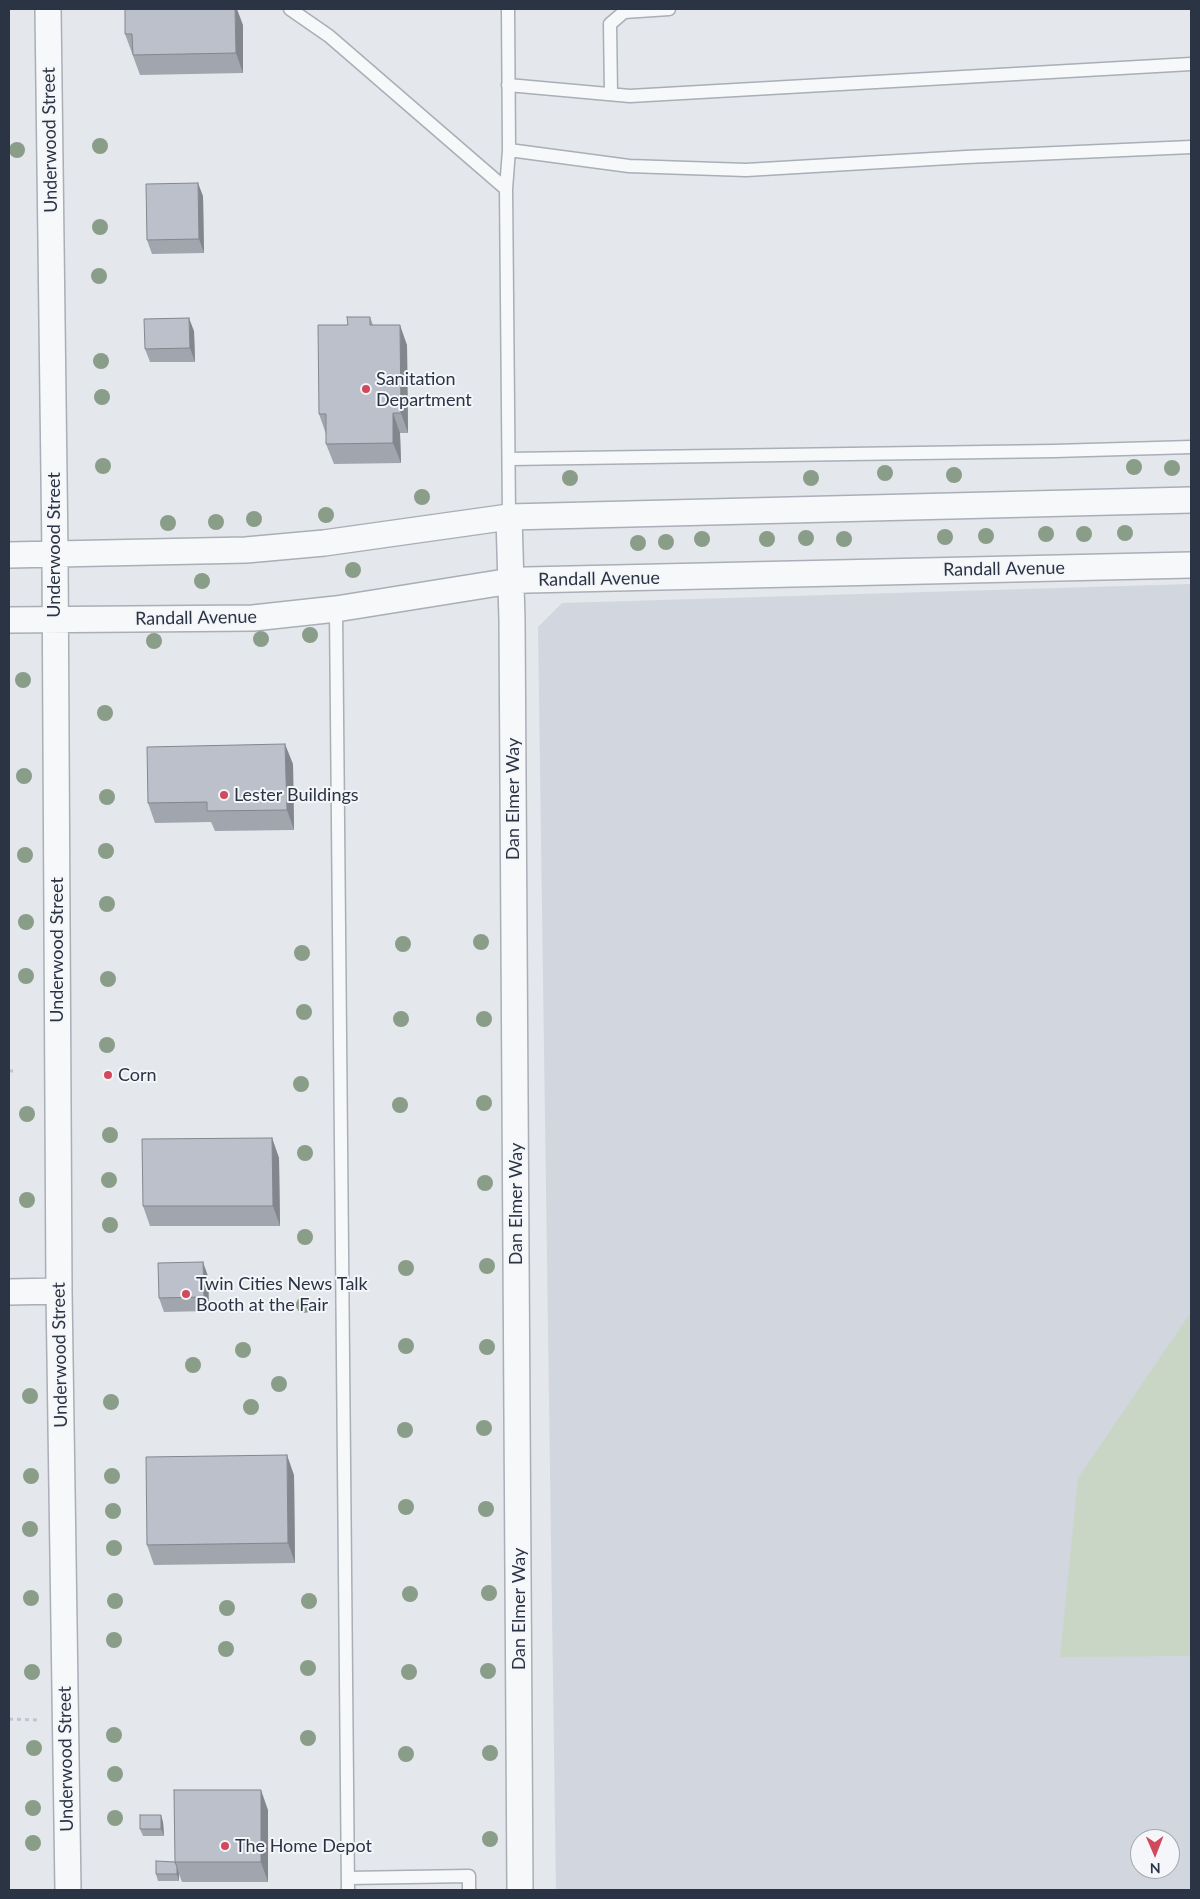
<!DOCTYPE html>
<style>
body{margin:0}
#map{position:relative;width:1200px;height:1899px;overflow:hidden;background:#e4e7ec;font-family:Lato,sans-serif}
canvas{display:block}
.frame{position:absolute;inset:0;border:10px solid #2b3445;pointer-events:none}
.north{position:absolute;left:1130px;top:1829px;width:50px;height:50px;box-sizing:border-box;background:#f4f6f9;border:1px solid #a4a8b1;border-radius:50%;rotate:179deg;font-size:14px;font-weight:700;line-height:20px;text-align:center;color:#2b3445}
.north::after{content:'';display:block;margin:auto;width:18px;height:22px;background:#d1495b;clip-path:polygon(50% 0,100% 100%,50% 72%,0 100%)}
</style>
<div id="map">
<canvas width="1200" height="1899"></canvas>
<div class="frame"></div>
<div class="north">N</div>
</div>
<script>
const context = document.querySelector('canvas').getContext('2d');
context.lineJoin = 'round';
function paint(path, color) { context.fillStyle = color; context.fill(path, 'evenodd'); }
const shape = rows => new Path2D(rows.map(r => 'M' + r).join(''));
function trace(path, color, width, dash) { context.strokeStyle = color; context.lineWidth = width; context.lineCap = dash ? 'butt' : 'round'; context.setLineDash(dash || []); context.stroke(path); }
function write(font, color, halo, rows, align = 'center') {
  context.font = font + ' Lato,sans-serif'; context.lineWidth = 4; context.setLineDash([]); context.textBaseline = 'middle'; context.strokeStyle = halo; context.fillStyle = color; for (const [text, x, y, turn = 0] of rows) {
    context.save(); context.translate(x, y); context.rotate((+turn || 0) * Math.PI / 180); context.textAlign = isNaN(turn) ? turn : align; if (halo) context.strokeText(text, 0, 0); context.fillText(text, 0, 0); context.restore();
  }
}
paint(shape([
 [1191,584,1191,1890,556,1890,538,627,562,603],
 [1140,1839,1170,1839,1170,1869,1140,1869]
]), '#d2d6de');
paint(shape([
 [1191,1312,1191,1656,1060,1657,1078,1478]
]), '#c9d6c5');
const service = shape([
 [290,9,329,36,506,189],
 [508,9,509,150,506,189,509,517],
 [508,85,630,96,1191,64],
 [611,94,610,24,624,12,669,9],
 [509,150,629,166,746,170,966,157,1191,147],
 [509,459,1054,451,1191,447],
 [336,609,348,1890],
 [348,1878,469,1876,469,1890]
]);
const minor = shape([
 [48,9,55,554,59,1291,68,1890],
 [509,517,512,620,520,1890],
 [9,555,246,550,324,543,509,517,1191,500],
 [9,620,253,618,336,609,511,581,527,580,1191,565],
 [9,1292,59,1291]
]);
trace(service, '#a9aeb7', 15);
trace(minor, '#a9aeb7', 28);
trace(shape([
 [9,1071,13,1071],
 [9,1719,37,1720]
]), '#c2c5cb', 3, [4, 4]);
trace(service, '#f7f8fa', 12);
trace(minor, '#f7f8fa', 25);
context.fillStyle = '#899d89';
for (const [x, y] of [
 [100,146],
 [17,150],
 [100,227],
 [99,276],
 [101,361],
 [102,397],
 [103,466],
 [1134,467],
 [1172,468],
 [885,473],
 [954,475],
 [570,478],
 [811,478],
 [422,497],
 [326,515],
 [254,519],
 [216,522],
 [168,523],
 [1125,533],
 [1046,534],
 [1084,534],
 [986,536],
 [945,537],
 [806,538],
 [702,539],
 [767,539],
 [844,539],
 [666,542],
 [638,543],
 [353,570],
 [202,581],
 [310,635],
 [261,639],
 [154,641],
 [23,680],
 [105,713],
 [24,776],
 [107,797],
 [106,851],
 [25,855],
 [107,904],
 [26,922],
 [481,942],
 [403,944],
 [302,953],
 [26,976],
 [108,979],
 [304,1012],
 [401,1019],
 [484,1019],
 [107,1045],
 [301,1084],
 [484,1103],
 [400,1105],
 [27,1114],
 [110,1135],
 [305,1153],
 [109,1180],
 [485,1183],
 [27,1200],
 [110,1225],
 [305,1237],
 [487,1266],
 [406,1268],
 [304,1305],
 [406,1346],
 [487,1347],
 [243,1350],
 [193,1365],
 [279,1384],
 [30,1396],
 [111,1402],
 [251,1407],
 [484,1428],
 [405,1430],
 [31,1476],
 [112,1476],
 [406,1507],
 [486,1509],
 [113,1511],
 [30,1529],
 [114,1548],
 [489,1593],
 [410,1594],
 [31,1598],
 [115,1601],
 [309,1601],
 [227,1608],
 [114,1640],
 [226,1649],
 [308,1668],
 [488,1671],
 [32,1672],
 [409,1672],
 [114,1735],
 [308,1738],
 [34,1748],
 [490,1753],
 [406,1754],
 [115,1774],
 [33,1808],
 [115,1818],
 [490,1839],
 [33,1843]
]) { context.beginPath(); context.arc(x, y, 8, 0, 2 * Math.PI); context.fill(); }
paint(shape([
 [243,25,243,73,140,75,125,34],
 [203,196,204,253,152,254,147,240],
 [370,317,373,325,407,345,408,433,400,433,401,463,334,464,326,444,326,434,319,414,348,325],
 [194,331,195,362,150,362,145,349],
 [293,764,294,830,215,831,211,822,155,823,148,803],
 [272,1138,279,1158,280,1226,150,1226,143,1206],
 [208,1276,209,1311,164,1312,159,1298],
 [294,1475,295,1563,154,1565,147,1545],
 [268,1810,268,1882,182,1882,179,1874,179,1881,158,1881,156,1874,175,1862],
 [163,1822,164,1836,143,1836,140,1829]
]), '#a1a5ae');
paint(shape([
 [235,9,237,9,243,25,243,73,236,53],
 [198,183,203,196,204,253,199,239],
 [189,318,194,331,195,362,190,348],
 [400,325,407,345,408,433,401,413],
 [393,413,400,433,401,463,393,443],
 [285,744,293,764,294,830,287,810],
 [272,1138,279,1158,280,1226,273,1206],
 [203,1262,208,1276,209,1311,204,1297],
 [287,1455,294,1475,295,1563,288,1543],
 [261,1790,268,1810,268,1882,261,1862],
 [161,1815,163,1822,164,1836,161,1829],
 [177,1867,179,1874,179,1881,177,1874]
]), '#83868d');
const building = shape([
 [125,9,235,9,236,53,133,55,132,34,125,34,125,9],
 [198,183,199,239,147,240,146,184,198,183],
 [347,317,370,317,370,325,400,325,401,413,393,413,393,443,326,444,326,414,319,414,318,325,348,325,347,317],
 [189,318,190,348,145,349,144,319,189,318],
 [285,744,287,810,207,811,207,802,148,803,147,747,285,744],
 [272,1138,273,1206,143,1206,142,1139,272,1138],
 [203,1262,204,1297,159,1298,158,1263,203,1262],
 [287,1455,288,1543,147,1545,146,1457,287,1455],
 [174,1790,261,1790,261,1862,175,1862,174,1790],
 [140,1815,161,1815,161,1829,140,1829,140,1815],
 [156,1861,175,1862,177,1867,177,1874,156,1874,156,1861]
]);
paint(building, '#bbc0ca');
trace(building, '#83868d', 1);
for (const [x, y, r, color] of [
 [366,389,5,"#d1495b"],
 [224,795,5,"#d1495b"],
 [108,1075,5,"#d1495b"],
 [186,1294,5,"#d1495b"],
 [225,1846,5,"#d1495b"]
]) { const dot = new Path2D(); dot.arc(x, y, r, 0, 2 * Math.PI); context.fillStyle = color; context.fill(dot); trace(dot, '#f4f6f9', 2); }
write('18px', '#2b3445', '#f4f6f9', [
 ["Underwood Street",50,140,-91],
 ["Underwood Street",54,545,-90],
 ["Randall Avenue",1004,569,-1],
 ["Randall Avenue",599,579,-1],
 ["Randall Avenue",196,618,-1],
 ["Dan Elmer Way",513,799,-90],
 ["Underwood Street",57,950,-90],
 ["Dan Elmer Way",516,1204,-90],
 ["Underwood Street",60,1355,-91],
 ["Dan Elmer Way",519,1609,-90],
 ["Underwood Street",66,1759,-91]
]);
write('18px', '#2b3445', '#f4f6f9', [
 ["Sanitation",376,379],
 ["Department",376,400],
 ["Lester Buildings",234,795],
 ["Corn",118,1075],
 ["Twin Cities News Talk",196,1284],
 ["Booth at the Fair",196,1305],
 ["The Home Depot",235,1846]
], 'left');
</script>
